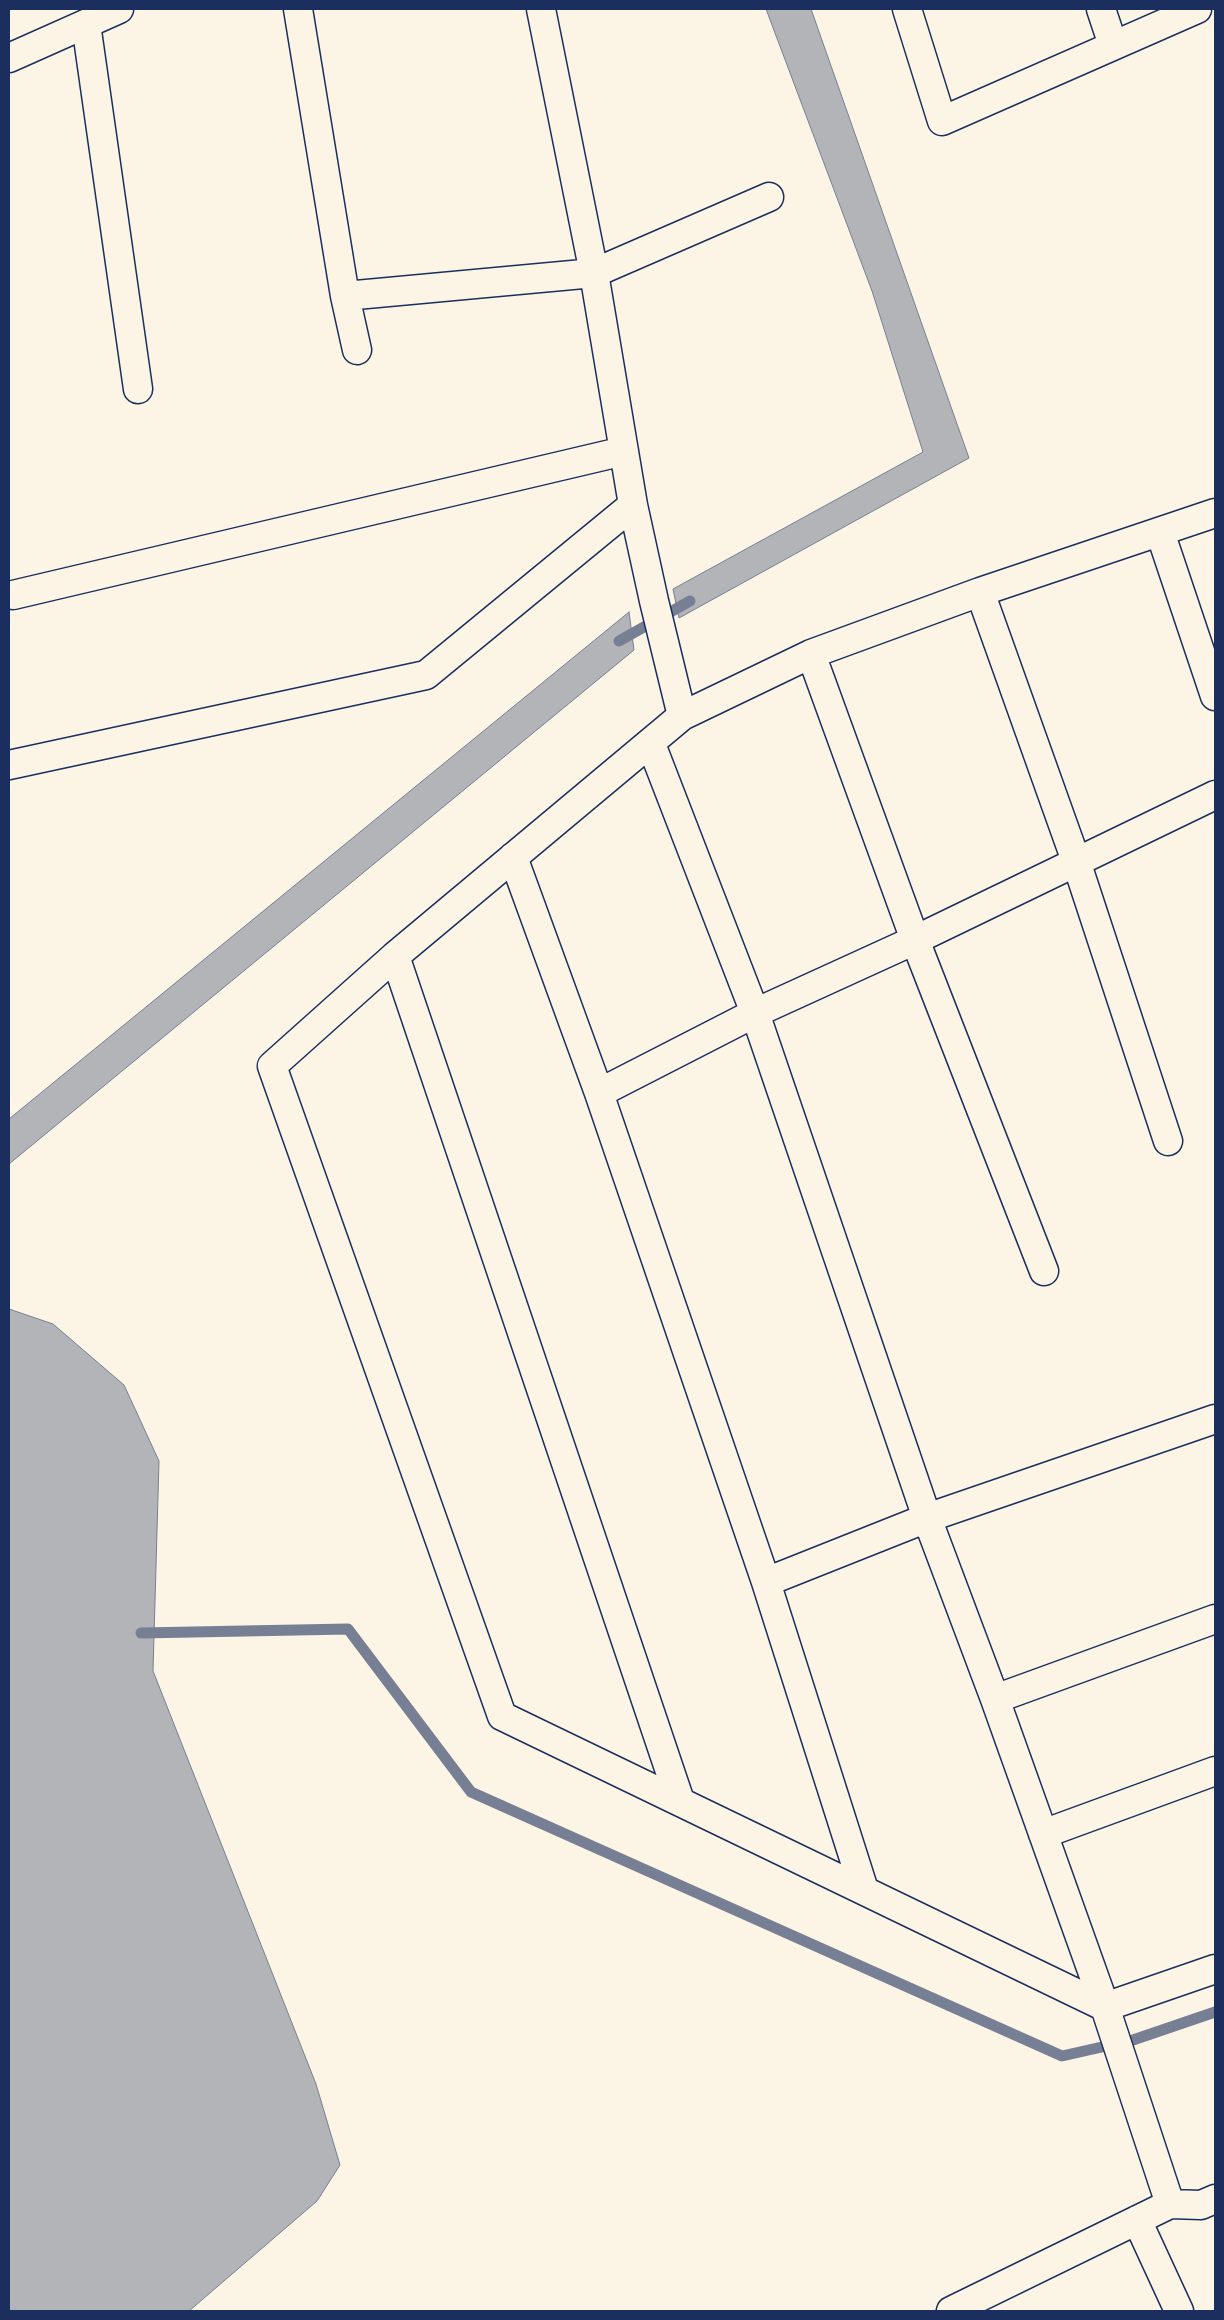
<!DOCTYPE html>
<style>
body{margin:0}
#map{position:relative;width:1224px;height:2320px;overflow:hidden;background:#fcf5e5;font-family:"Comic Neue",sans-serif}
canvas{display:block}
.frame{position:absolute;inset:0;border:10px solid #1b2f5e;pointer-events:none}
</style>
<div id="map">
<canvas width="1224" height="2320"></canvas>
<div class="frame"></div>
</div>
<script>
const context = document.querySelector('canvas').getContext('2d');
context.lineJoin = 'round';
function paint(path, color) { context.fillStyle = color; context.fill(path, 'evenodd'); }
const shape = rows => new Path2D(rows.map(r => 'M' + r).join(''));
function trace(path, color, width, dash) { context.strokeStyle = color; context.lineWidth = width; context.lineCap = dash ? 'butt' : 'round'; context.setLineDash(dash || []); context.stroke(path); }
const water = shape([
 [766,9,811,9,969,458,679,618,673,589,923,452,872,291,766,9],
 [629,612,634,650,9,1164,9,1119,629,612],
 [9,1309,53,1324,124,1385,159,1461,153,1671,316,2084,340,2165,317,2201,189,2311,9,2311,9,1309]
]);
paint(water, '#b2b4b8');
trace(water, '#767f94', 1);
trace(shape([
 [619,641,690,601],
 [141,1633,348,1629,471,1792,1062,2056,1133,2040,1215,2012]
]), '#767f94', 11);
const minor = shape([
 [298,9,345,296,357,350],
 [541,9,594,273,769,197],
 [907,9,942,121,1197,9],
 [1101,9,1113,45],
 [86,24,138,389],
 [345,296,594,273,633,505,654,601,682,716],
 [1215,513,980,592,811,654,682,716,395,956,272,1066,502,1716,1105,2007,1215,1969],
 [1160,532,1215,696],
 [980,592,1076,861,1168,1141],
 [13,595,624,451],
 [811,654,915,940,1044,1271],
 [651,744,755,1013,927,1518,995,1699,1105,2007,1170,2204,951,2311],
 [9,765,426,675,633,505],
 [513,857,599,1093,766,1582,864,1890],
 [395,956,680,1801],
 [599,1093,755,1013,915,940,1215,795],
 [766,1582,927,1518,1215,1419],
 [995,1699,1215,1619],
 [1043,1834,1215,1771],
 [1170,2204,1201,2205,1215,2199],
 [1137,2220,1179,2311]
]);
const secondary = shape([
 [9,58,119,9]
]);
trace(minor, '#1b2f5e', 31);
trace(secondary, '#1b2f5e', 31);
trace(minor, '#fcf5e5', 28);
trace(secondary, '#fcf5e5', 28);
</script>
